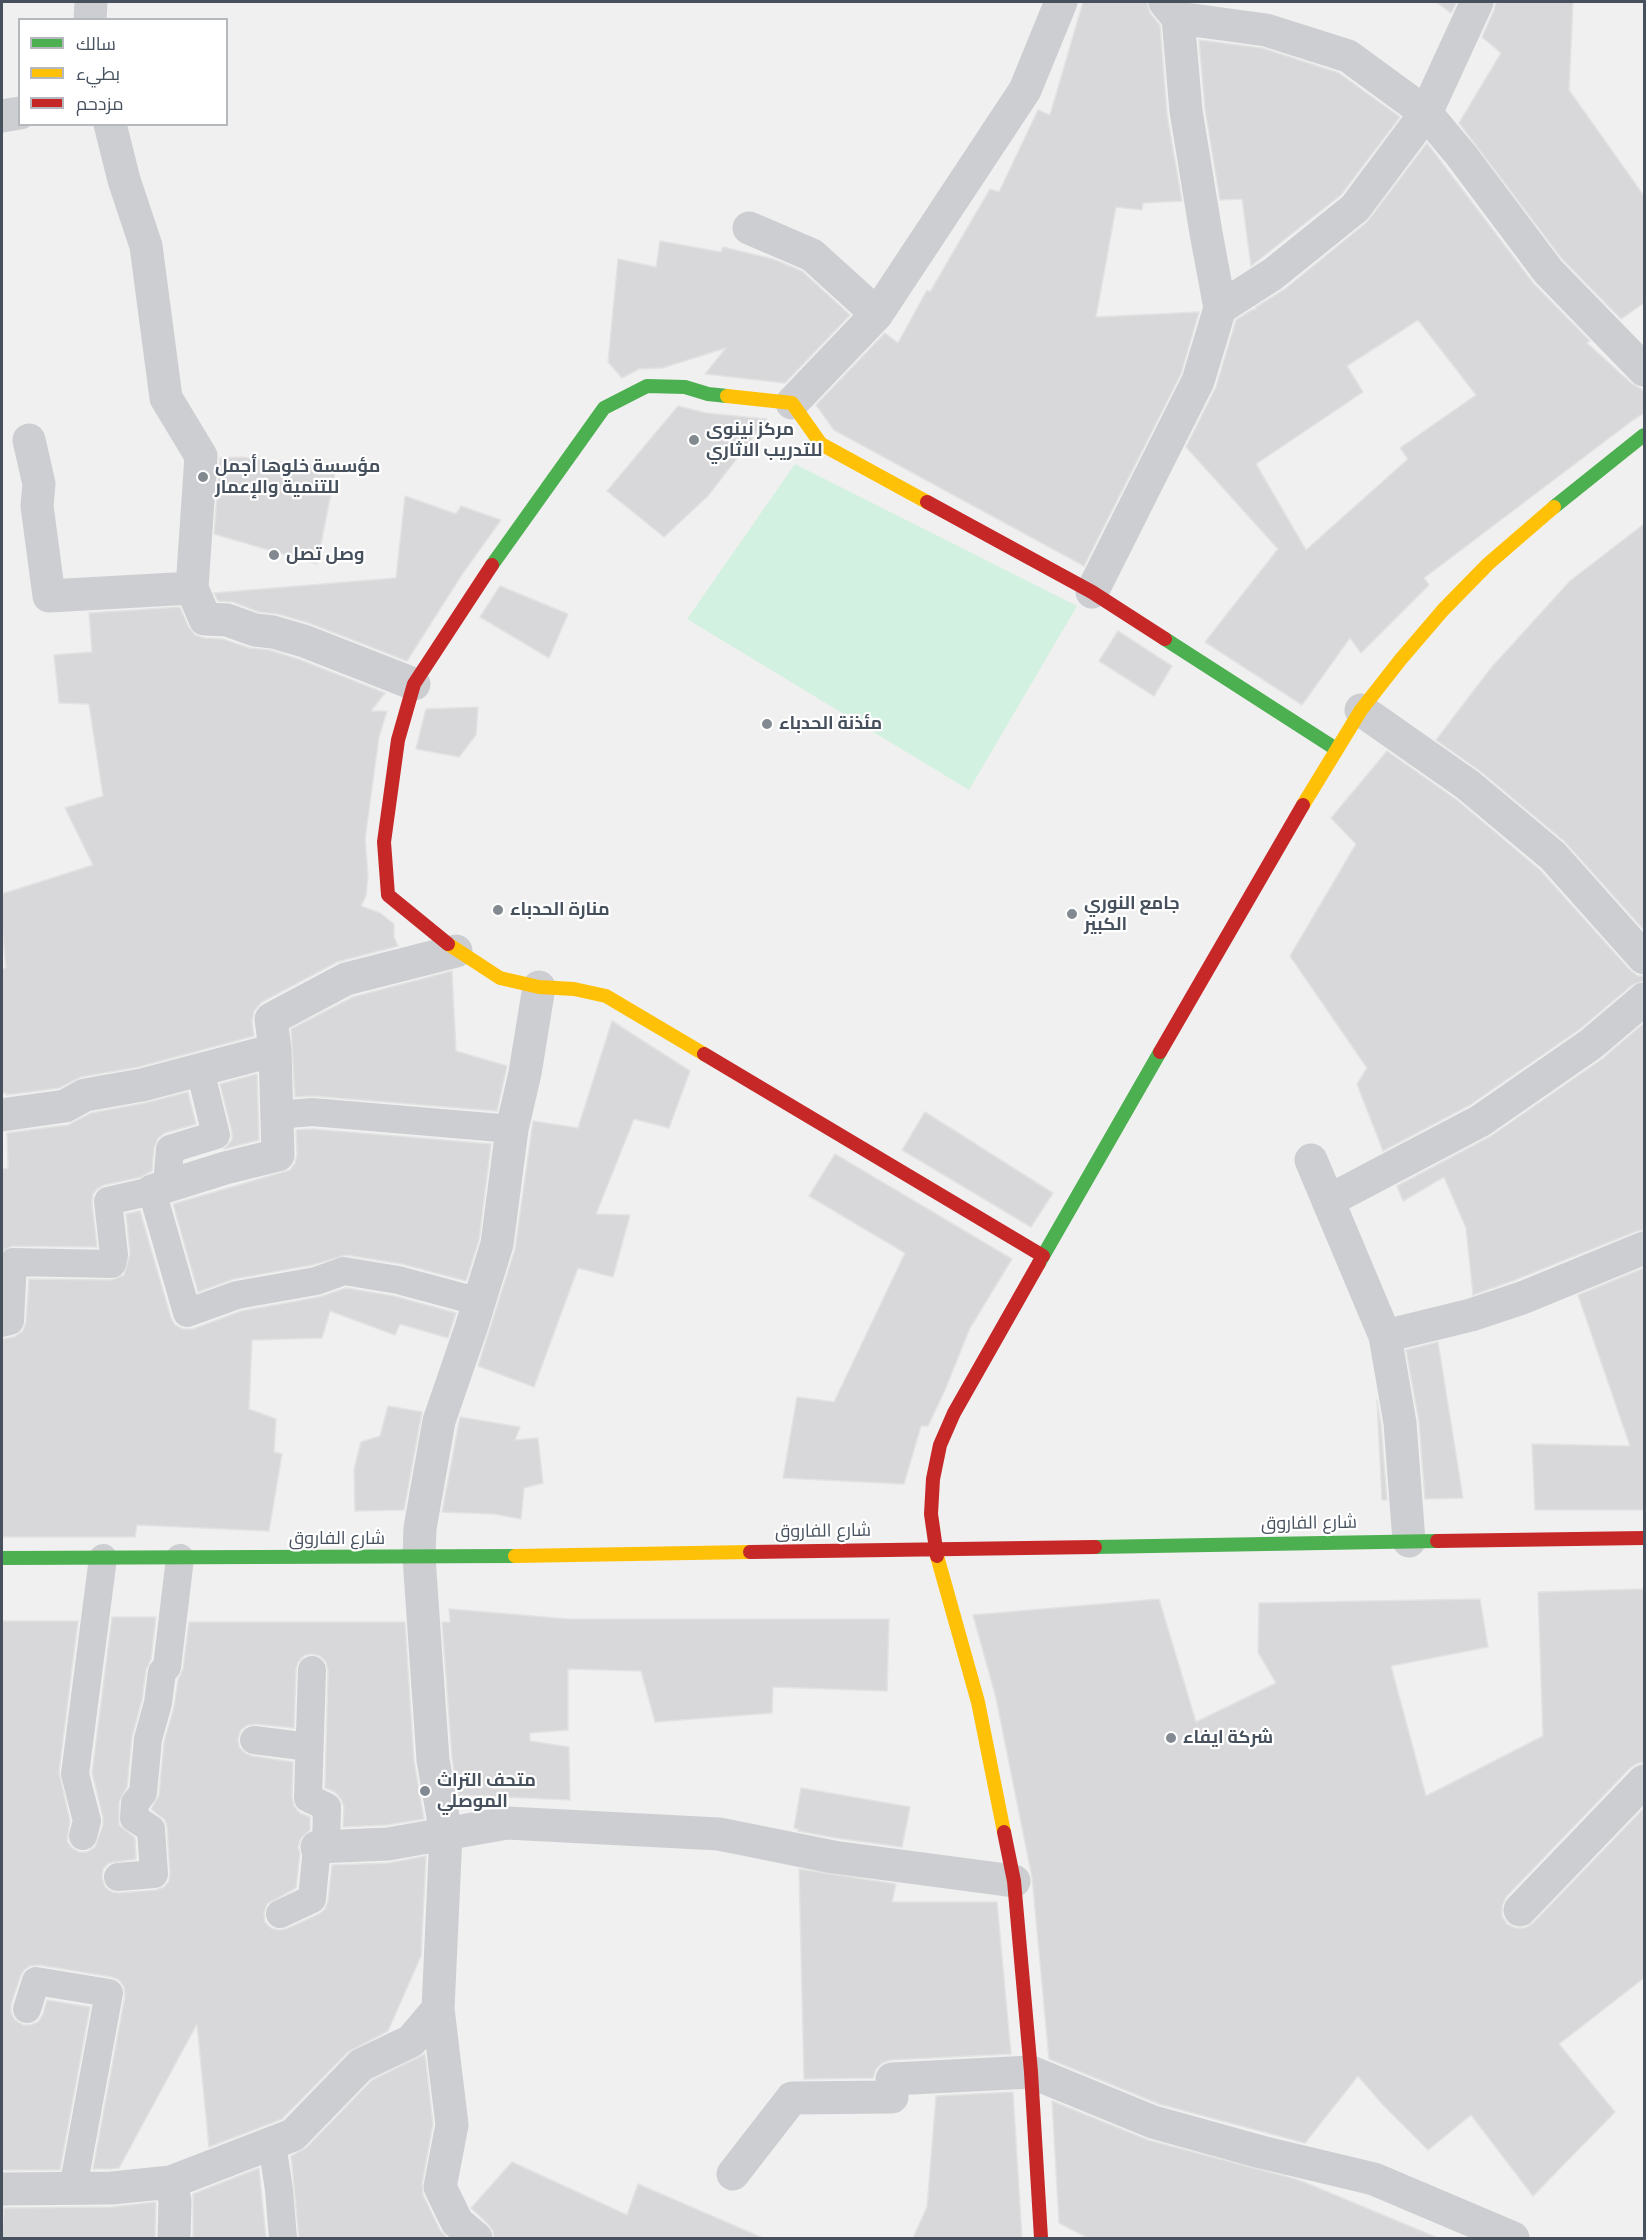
<!DOCTYPE html>
<meta charset="utf-8">
<style>
body{margin:0}
#map{position:relative;width:1646px;height:2240px;overflow:hidden;background:#f1f0f0;font-family:Poppins,Cairo,sans-serif}
canvas{display:block}
.frame{position:absolute;inset:0;border:3px solid #46515d;pointer-events:none}
.legend{position:absolute;left:18px;top:18px;width:210px;height:108px;box-sizing:border-box;background:#fff;border:2px solid #b5b9be;margin:0;padding:8px 10px;list-style:none;font-size:18px;color:#46515d}
.legend li{display:flex;align-items:center;gap:12px;height:30px}
.legend b{width:30px;border:2px solid #b5b9be}
</style>
<div id="map">
<canvas width="1646" height="2240"></canvas>
<div class="frame"></div>
<ul class="legend">
<li><b style="height:8px;background:#4caf50"></b>سالك</li>
<li><b style="height:8px;background:#ffc107"></b>بطيء</li>
<li><b style="height:8px;background:#c62828"></b>مزدحم</li>
</ul>
</div>
<script>
const context = document.querySelector('canvas').getContext('2d');
context.lineJoin = 'round';
function paint(path, color) { context.fillStyle = color; context.fill(path, 'evenodd'); }
const shape = rows => new Path2D(rows.map(r => 'M' + r).join(''));
function trace(path, color, width, dash) { context.strokeStyle = color; context.lineWidth = width; context.lineCap = dash ? 'butt' : 'round'; context.setLineDash(dash || []); context.stroke(path); }
function write(font, color, halo, rows, align = 'center') {
  context.font = font + ' Poppins,Cairo,sans-serif'; context.lineWidth = 4.5; context.setLineDash([]); context.textBaseline = 'middle'; context.strokeStyle = halo; context.fillStyle = color; for (const [text, x, y, turn = 0] of rows) {
    context.save(); context.translate(x, y); context.rotate((+turn || 0) * Math.PI / 180); context.textAlign = isNaN(turn) ? turn : align; if (halo) context.strokeText(text, 0, 0); context.fillText(text, 0, 0); context.restore();
  }
}
paint(shape([
 [795,464,1077,606,969,790,687,619]
]), '#d3f1e0');
const building = shape([
 [1083,2,1147,2,1150,13,1160,25,1167,114,1182,201,1143,203,1142,210,1116,207,1096,317,1199,312,1181,374,1084,566,834,430,816,405,885,333,898,343,927,290,930,292,990,189,999,192,1038,110,1050,115,1083,2],
 [1436,2,1457,2,1451,13,1436,2],
 [1496,2,1573,2,1569,90,1644,196,1644,303,1621,319,1562,259,1459,123,1501,53,1482,37,1494,10,1496,2],
 [1199,40,1262,48,1339,73,1400,117,1341,195,1251,266,1242,199,1220,200,1205,109,1199,40],
 [1427,143,1534,284,1590,341,1587,343,1631,383,1644,391,1644,413,1633,420,1424,578,1429,585,1361,653,1350,638,1302,705,1205,642,1278,549,1186,447,1216,387,1236,320,1252,310,1256,309,1256,307,1285,289,1367,222,1427,143],
 [1418,320,1476,395,1400,448,1408,459,1306,550,1256,464,1363,392,1347,366,1418,320],
 [660,241,721,252,723,247,773,259,802,271,850,315,785,383,705,374,726,348,662,368,639,369,622,378,608,362,618,259,656,267,660,241],
 [678,406,706,413,767,419,708,496,664,537,607,491,678,406],
 [240,457,336,468,317,564,214,534,220,458,240,457],
 [405,496,456,514,461,506,501,520,463,573,407,661,309,623,278,614,259,612,233,602,218,601,214,593,396,578,405,496],
 [1644,524,1644,930,1565,842,1480,771,1436,740,1491,668,1570,581,1644,524],
 [500,586,568,614,549,658,480,617,500,586],
 [180,607,188,626,195,635,204,638,223,639,249,648,269,650,298,659,385,693,371,711,387,711,379,737,365,839,368,875,366,896,361,906,380,913,394,924,394,937,398,946,337,962,262,1002,254,1011,252,1021,254,1036,138,1067,81,1077,59,1088,6,1095,6,1093,2,1093,2,969,6,968,2,926,2,894,93,865,65,808,103,796,89,704,59,703,54,655,92,652,89,613,180,607],
 [1118,631,1172,666,1154,696,1099,661,1118,631],
 [478,707,476,735,459,757,416,749,426,709,478,707],
 [1387,751,1457,800,1540,870,1630,970,1638,976,1644,976,1644,981,1632,985,1580,1029,1470,1105,1383,1151,1357,1084,1367,1068,1290,956,1356,844,1331,818,1387,751],
 [452,971,456,1051,507,1066,497,1111,313,1096,295,1097,291,1029,353,997,452,971],
 [612,1021,690,1071,669,1128,634,1119,596,1214,630,1215,613,1277,578,1268,534,1387,478,1366,515,1249,533,1121,578,1128,612,1021],
 [1644,1023,1644,1230,1637,1231,1515,1280,1473,1295,1466,1228,1444,1177,1403,1201,1397,1186,1491,1136,1602,1059,1644,1023],
 [257,1074,259,1140,224,1149,232,1140,232,1132,220,1084,257,1074],
 [188,1092,196,1124,165,1133,158,1138,154,1148,152,1171,141,1177,104,1185,97,1189,93,1194,92,1203,97,1247,13,1246,2,1251,2,1169,8,1168,7,1133,68,1125,91,1113,145,1103,188,1092],
 [925,1112,1053,1193,1031,1227,902,1150,925,1112],
 [312,1129,491,1144,479,1240,466,1281,402,1264,346,1255,312,1265,234,1279,198,1292,173,1204,290,1170,295,1163,297,1155,296,1130,312,1129],
 [835,1154,1012,1259,970,1328,945,1390,928,1426,921,1426,904,1484,783,1478,797,1397,834,1402,905,1253,809,1196,835,1154],
 [140,1211,171,1318,175,1325,183,1329,193,1329,241,1311,319,1297,346,1288,394,1296,456,1313,448,1338,400,1324,395,1335,330,1311,322,1338,252,1340,249,1409,276,1419,274,1452,282,1454,269,1531,137,1525,135,1537,2,1537,2,1339,14,1337,23,1331,26,1322,29,1279,112,1280,124,1275,130,1254,126,1214,140,1211],
 [1644,1268,1644,1510,1535,1510,1532,1444,1630,1446,1578,1295,1644,1268],
 [1438,1342,1463,1498,1425,1499,1419,1422,1406,1350,1438,1342],
 [1377,1400,1381,1425,1387,1500,1382,1500,1377,1400],
 [388,1406,422,1412,404,1510,355,1511,354,1469,361,1442,380,1436,388,1406],
 [460,1417,520,1427,515,1440,538,1438,543,1483,524,1488,521,1519,494,1514,442,1512,460,1417],
 [1644,1589,1644,1763,1638,1763,1630,1768,1506,1897,1502,1906,1502,1916,1507,1924,1515,1928,1525,1928,1533,1923,1644,1808,1644,1978,1559,2044,1615,2112,1533,2196,1471,2115,1428,2150,1383,2105,1358,2076,1305,2143,1159,2104,1049,2059,1032,1877,996,1698,973,1615,1159,1599,1196,1722,1276,1683,1258,1652,1259,1603,1480,1599,1488,1647,1391,1666,1426,1796,1543,1736,1538,1592,1644,1589],
 [449,1609,568,1619,889,1619,887,1691,773,1687,772,1713,655,1722,641,1671,568,1669,568,1730,530,1733,530,1741,569,1747,570,1800,458,1795,452,1758,442,1622,450,1622,449,1609],
 [112,1617,156,1617,151,1659,146,1670,142,1700,132,1737,127,1787,119,1802,119,1825,135,1838,136,1859,109,1863,103,1869,102,1878,105,1887,112,1892,119,1893,156,1890,164,1887,169,1881,170,1873,167,1827,165,1820,151,1809,159,1795,164,1742,174,1707,178,1680,183,1669,189,1622,405,1622,414,1761,424,1819,386,1825,343,1827,344,1807,341,1799,335,1792,325,1788,328,1671,326,1662,320,1656,313,1654,305,1655,298,1662,296,1669,294,1728,256,1724,248,1725,241,1730,238,1738,239,1747,245,1753,252,1756,293,1762,292,1797,294,1806,300,1813,310,1817,310,1830,301,1838,298,1847,300,1853,296,1888,267,1904,264,1913,265,1922,271,1928,278,1930,286,1929,319,1914,325,1909,328,1901,332,1865,389,1863,426,1856,421,1956,388,2031,348,2052,282,2119,209,2147,197,2024,119,2168,111,2169,93,2169,125,1996,124,1987,119,1980,112,1977,39,1965,30,1966,24,1970,21,1975,11,2004,11,2013,15,2020,23,2025,30,2025,38,2022,43,2014,47,2000,90,2007,60,2170,2,2170,2,1621,78,1621,59,1772,70,1821,67,1841,72,1848,79,1852,87,1852,95,1847,103,1825,103,1817,92,1773,112,1617],
 [801,1788,910,1807,902,1847,836,1838,798,1831,798,1829,794,1828,801,1788],
 [799,1869,896,1884,892,1902,997,1902,1011,2054,891,2060,882,2063,876,2069,873,2078,804,2079,799,1869],
 [425,2054,433,2124,422,2184,423,2195,440,2230,447,2238,299,2238,291,2156,306,2148,372,2080,425,2054],
 [1013,2092,1022,2238,913,2238,927,2207,936,2096,1013,2092],
 [1052,2101,1148,2140,1299,2180,1438,2238,1088,2238,1059,2223,1052,2101],
 [512,2162,627,2215,638,2184,763,2238,494,2238,493,2231,488,2224,471,2208,512,2162],
 [259,2168,266,2238,193,2238,193,2194,259,2168],
 [156,2202,155,2238,2,2238,4,2208,112,2207,156,2202]
]);
paint(building, '#d8d8da');
trace(building, '#e2e2e3', 1.5);
trace(shape([
 [277,1115,312,1112,512,1129],
 [167,1185,170,1149,216,1135,200,1070],
 [2,1323,10,1321,13,1262,112,1264,114,1255,108,1201,152,1191,187,1313,237,1295,316,1281,344,1271,398,1280,480,1302],
 [312,1670,308,1798,327,1807,326,1847],
 [254,1740,309,1747],
 [83,1836,87,1821,75,1774,103,1558],
 [118,1877,154,1874,151,1829,134,1818,135,1803,143,1793,148,1739,158,1703,162,1672,167,1667,180,1558],
 [280,1914,312,1899,317,1847],
 [27,2009,36,1981,109,1993,73,2188],
 [272,2143,279,2190,283,2238]
]), '#ccced1', 28);
trace(shape([
 [1165,2,1178,18,1266,30,1348,56,1426,113,1461,155,1548,271,1644,370],
 [90,20,91,2],
 [2,116,20,113],
 [749,228,812,255,877,314],
 [1220,308,1273,274,1355,208,1426,113,1477,2],
 [792,403,877,314,1025,90,1061,2],
 [29,440,39,484,37,506,49,596,192,588,201,456,166,398,146,246,124,180,110,124],
 [192,588,205,619,227,620,255,630,273,632,304,641,414,684],
 [1092,592,1198,381,1220,308,1206,233,1186,111,1178,18],
 [1361,710,1468,785,1553,856,1644,958],
 [2,1115,65,1106,85,1095,142,1085,275,1050],
 [1311,1160,1385,1336,1400,1423,1409,1541],
 [152,1191,225,1168,278,1155,275,1050,271,1019,346,979,456,951],
 [1328,1201,1480,1121,1591,1044,1644,999],
 [1385,1336,1471,1315,1522,1298,1644,1248],
 [317,1847,388,1844,507,1823,719,1834,833,1857,1014,1881],
 [1520,1910,1644,1781],
 [733,2174,792,2098,892,2097,892,2079,1031,2072,1153,2122,1261,2152,1374,2179,1513,2238],
 [171,2182,175,2201,174,2238],
 [2,2189,112,2188,171,2182,293,2135,361,2065,411,2041,438,2009],
 [476,2238,457,2222,440,2187,452,2125,438,2009,446,1834,433,1760,419,1557,420,1528,439,1421,471,1328,497,1244,512,1129,525,1073,539,987]
]), '#ccced1', 33);
trace(shape([
 [1554,507,1644,435],
 [492,565,604,408,647,386,685,387,708,394,727,396],
 [1165,639,1336,749],
 [1039,1263,1160,1052],
 [1095,1547,1437,1541],
 [2,1558,515,1556]
]), '#4caf50', 14);
trace(shape([
 [727,396,792,403,821,444,927,502],
 [1303,805,1361,710,1401,659,1443,610,1488,564,1554,507],
 [448,944,500,978,539,987,574,989,606,996,704,1054],
 [515,1556,750,1552],
 [937,1556,978,1702,1004,1832]
]), '#ffc107', 14);
trace(shape([
 [927,502,1092,592,1165,639],
 [448,944,388,895,384,842,398,740,414,684,492,565],
 [1160,1052,1303,805],
 [704,1054,1043,1256],
 [1437,1541,1644,1538],
 [750,1552,1095,1547],
 [937,1556,931,1514,933,1479,940,1445,954,1413,1039,1263],
 [1004,1832,1014,1881,1031,2072,1041,2238]
]), '#c62828', 14);
for (const [x, y, r, color] of [
 [694,440,6,"#828990"],
 [203,477,6,"#828990"],
 [274,555,6,"#828990"],
 [767,724,6,"#828990"],
 [498,910,6,"#828990"],
 [1072,914,6,"#828990"],
 [1171,1738,6,"#828990"],
 [425,1791,6,"#828990"]
]) { const dot = new Path2D(); dot.arc(x, y, r, 0, 2 * Math.PI); context.fillStyle = color; context.fill(dot); trace(dot, '#fff', 2); }
write('bold 18px', '#46515d', '#fff', [
 ["مركز نينوى",706,430],
 ["للتدريب الاثاري",706,451],
 ["مؤسسة خلوها أجمل",215,467],
 ["للتنمية والإعمار",215,488],
 ["وصل تصل",286,555],
 ["مئذنة الحدباء",779,724],
 ["جامع النوري",1084,904],
 ["الكبير",1084,925],
 ["منارة الحدباء",510,910],
 ["شركة ايفاء",1183,1738],
 ["متحف التراث",437,1781],
 ["الموصلي",437,1802]
], 'left');
write('18px', '#46515d', '#fff', [
 ["شارع الفاروق",1309,1524,-1],
 ["شارع الفاروق",823,1532,-1],
 ["شارع الفاروق",337,1539]
]);
</script>
